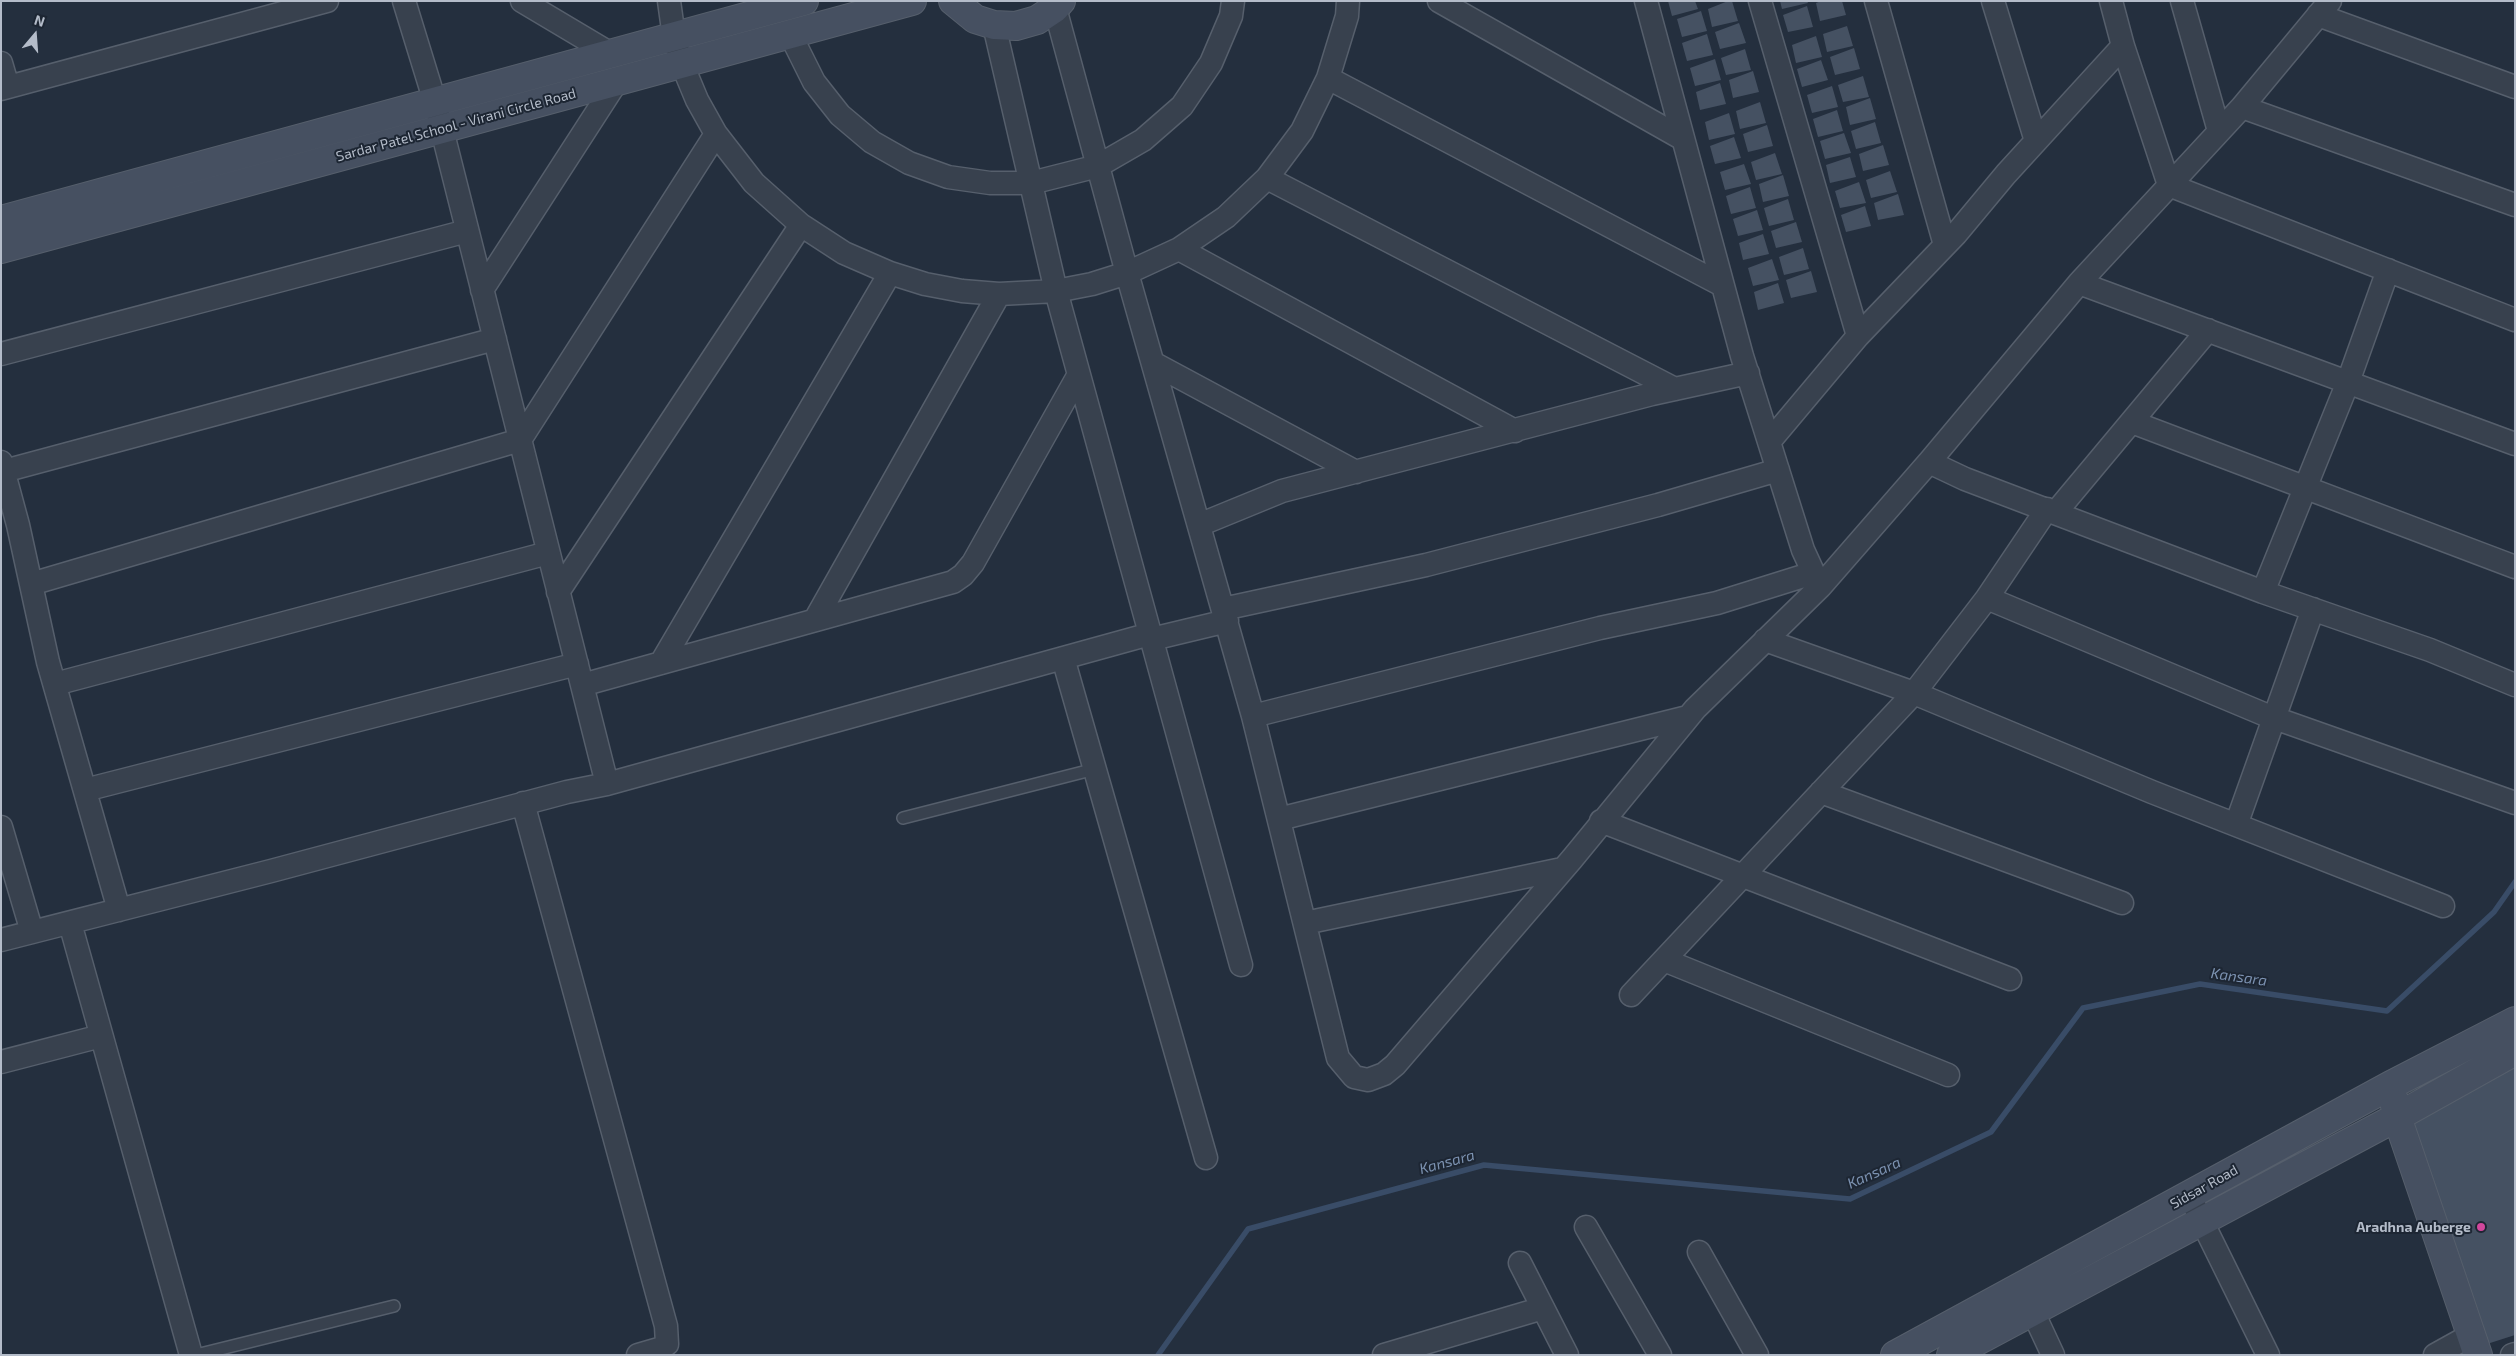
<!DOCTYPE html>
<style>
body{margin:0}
#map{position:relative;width:2516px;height:1356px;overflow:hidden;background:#242f3e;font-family:"Exo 2",sans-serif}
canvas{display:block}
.frame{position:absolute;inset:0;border:2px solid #b4bcc9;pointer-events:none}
.north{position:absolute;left:10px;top:10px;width:50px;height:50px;-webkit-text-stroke:4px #1d2633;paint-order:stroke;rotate:18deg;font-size:14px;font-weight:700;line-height:20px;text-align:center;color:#b4bcc9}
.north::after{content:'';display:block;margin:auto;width:18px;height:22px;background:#b4bcc9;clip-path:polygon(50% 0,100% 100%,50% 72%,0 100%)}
</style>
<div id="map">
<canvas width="2516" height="1356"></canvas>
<div class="frame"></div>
<div class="north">N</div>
</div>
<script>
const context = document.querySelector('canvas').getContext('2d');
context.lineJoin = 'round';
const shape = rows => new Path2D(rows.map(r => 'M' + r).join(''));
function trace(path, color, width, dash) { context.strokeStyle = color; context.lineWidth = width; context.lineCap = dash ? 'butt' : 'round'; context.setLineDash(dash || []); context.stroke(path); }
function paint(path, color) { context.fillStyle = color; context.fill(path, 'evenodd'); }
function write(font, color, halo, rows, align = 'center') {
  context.font = font + ' "Exo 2",sans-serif'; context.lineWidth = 4; context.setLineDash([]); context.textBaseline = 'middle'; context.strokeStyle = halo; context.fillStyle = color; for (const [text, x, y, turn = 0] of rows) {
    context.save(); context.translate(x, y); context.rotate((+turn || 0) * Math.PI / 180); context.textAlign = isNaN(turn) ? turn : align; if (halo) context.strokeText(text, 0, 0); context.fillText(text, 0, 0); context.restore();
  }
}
trace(shape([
 [1158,1355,1248,1229,1484,1165,1850,1199,1991,1132,2083,1008,2200,984,2387,1011,2494,912,2515,882]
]), '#394c67', 5.5);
paint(shape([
 [1668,1,1695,1,1698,9,1672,16],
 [1728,1,1732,1,1738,21,1712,27,1708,9],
 [1780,1,1807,1,1808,3,1782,9],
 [1821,1,1842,1,1846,15,1820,21,1816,3],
 [1807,6,1813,27,1788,32,1783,15],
 [1701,11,1707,31,1682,37,1677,19],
 [1739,23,1746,43,1720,49,1715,32],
 [1847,26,1853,46,1827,52,1823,34],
 [1707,34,1713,55,1687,61,1682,43],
 [1816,36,1822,57,1796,63,1792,45],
 [1854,48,1860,69,1835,75,1830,57],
 [1745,49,1751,70,1726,75,1721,58],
 [1715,59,1721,80,1695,86,1690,68],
 [1821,60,1828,80,1802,87,1797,69],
 [1753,71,1759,92,1733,98,1729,80],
 [1863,76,1869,97,1843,102,1838,85],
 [1720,83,1726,104,1700,110,1696,92],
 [1832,86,1838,107,1812,113,1807,95],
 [1870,98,1876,119,1850,125,1846,107],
 [1760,102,1766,123,1740,129,1736,111],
 [1837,110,1843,131,1818,137,1813,119],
 [1729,113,1735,134,1709,140,1705,122],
 [1875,122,1881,143,1856,149,1851,131],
 [1767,125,1773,146,1748,152,1743,134],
 [1844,133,1851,153,1825,159,1820,141],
 [1734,137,1741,158,1715,164,1710,146],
 [1883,145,1889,165,1863,171,1859,154],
 [1775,153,1782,174,1756,180,1751,162],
 [1850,157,1856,177,1830,183,1826,165],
 [1744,164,1751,184,1725,190,1720,172],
 [1890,171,1897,192,1871,198,1866,180],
 [1783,175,1789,196,1763,202,1759,184],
 [1859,182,1866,203,1840,208,1835,191],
 [1750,187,1756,208,1731,214,1726,196],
 [1898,194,1904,215,1878,220,1874,203],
 [1788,199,1794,220,1769,226,1764,208],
 [1865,206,1871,226,1846,232,1841,215],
 [1757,210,1763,230,1738,236,1733,219],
 [1796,222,1802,242,1776,248,1771,231],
 [1763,234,1769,254,1743,260,1739,243],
 [1803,248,1809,269,1784,275,1779,257],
 [1772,259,1779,280,1753,286,1748,268],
 [1811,271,1817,292,1791,298,1786,280],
 [1778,283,1784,303,1758,310,1754,292],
 [2515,1061,2515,1335,2487,1344,2409,1119]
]), '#455162');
const lane = shape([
 [903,818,1095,769],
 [196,1355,394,1306]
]);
const street = shape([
 [404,1,435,102,607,784,1150,634],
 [522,1,611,54],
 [669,1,674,37,682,64,697,100,716,134,754,183,801,225,844,253,890,273,925,284,962,291,999,294,1056,291,1092,284,1127,273,1179,249,1226,217,1267,178,1302,131,1328,78,1347,16,1348,1],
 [1439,1,1683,139],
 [1646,1,1742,356,1803,550,1820,587],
 [1760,1,1858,336],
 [1876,1,1945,245],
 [1993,1,2036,141],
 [2111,1,2123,46,2169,185,2515,320],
 [2182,1,2219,131],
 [1055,8,1127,273,1253,716,1338,1058,1354,1077,1368,1080,1384,1074,1395,1065,1572,859,1695,709,1820,587,1929,462,1965,479,2263,592,2430,650,2515,685],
 [2318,15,2515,87],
 [994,25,1056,291,1241,965],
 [790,34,814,82,840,115,872,142,909,163,948,177,990,183,1031,183,1098,166,1143,140,1182,106,1211,63,1231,16,1233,1],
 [1,63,8,87],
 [1328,78,1722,285],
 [1,89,327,1],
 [2242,107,2515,205],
 [1267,178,1675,389],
 [1179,249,1515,431],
 [2079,283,2515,444],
 [482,290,617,81],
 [1,354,467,231],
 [1153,363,1356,472],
 [2132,422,2515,567],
 [1769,442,1858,336,1956,234,2006,174,2123,46],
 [1,462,18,525,48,662,119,910],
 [1929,462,2079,283,2242,107,2330,1],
 [4,471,495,339],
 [2047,509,1987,598,2266,715,2515,803],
 [2056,512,2208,330],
 [1199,525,1282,491,1652,394,1748,373],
 [31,584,520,440,716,134],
 [558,592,801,225],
 [2263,592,2348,382,2388,270],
 [1223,609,1426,565,1658,505,1778,470],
 [815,620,999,294],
 [1152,639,1227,621],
 [1765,640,1914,693,2152,792,2443,906],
 [1063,658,1206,1158],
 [661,663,890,273],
 [55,684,548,553],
 [582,685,953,582,963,575,973,563,1078,376],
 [1253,716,1600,628,1717,603,1813,573],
 [85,790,577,664],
 [1821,792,2122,903],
 [523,803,666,1326,667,1344,662,1348,638,1355],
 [1279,819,1688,717],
 [1601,821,2010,979],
 [2236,825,2313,609],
 [1,827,32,932],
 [70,923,191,1355],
 [1305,923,1562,869],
 [1,940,271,871,567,792,607,784],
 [1664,960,1948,1075],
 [1631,995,1914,693,1987,598],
 [1,1062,101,1036],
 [2189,1195,2268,1355],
 [1586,1227,1660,1355],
 [1699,1252,1757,1355],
 [1520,1263,1567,1355],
 [2026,1297,2053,1355],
 [1384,1355,1543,1308],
 [2435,1355,2471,1335],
 [2512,1355,2515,1354]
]);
const secondary = shape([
 [953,1,975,19,994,25,1016,26,1037,20,1055,8,1061,1],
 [1,220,804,1],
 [1,249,912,1],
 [2394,1100,2397,1117,2478,1355],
 [1895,1355,2391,1085,2515,1021],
 [1951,1355,2397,1117,2515,1051]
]);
trace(lane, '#565f6c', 14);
trace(street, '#565f6c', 25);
trace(secondary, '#565f6c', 30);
trace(lane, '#38414e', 11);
trace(street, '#38414e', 22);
trace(secondary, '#465061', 28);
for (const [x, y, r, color] of [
 [2481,1227,5,"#d1479c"]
]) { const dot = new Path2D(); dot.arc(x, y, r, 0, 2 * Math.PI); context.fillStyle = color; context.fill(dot); trace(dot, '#1d2633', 2); }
write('14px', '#b4bcc9', '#1d2633', [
 ["Sardar Patel School - Virani Circle Road",456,125,-15],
 ["Sidsar Road",2204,1187,-29]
]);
write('bold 14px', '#b4bcc9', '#1d2633', [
 ["Aradhna Auberge",2471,1227]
], 'right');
write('italic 15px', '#7c92b1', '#1d2633', [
 ["Kansara",2239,977,8],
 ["Kansara",1447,1162,-15],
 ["Kansara",1874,1173,-24]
]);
</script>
